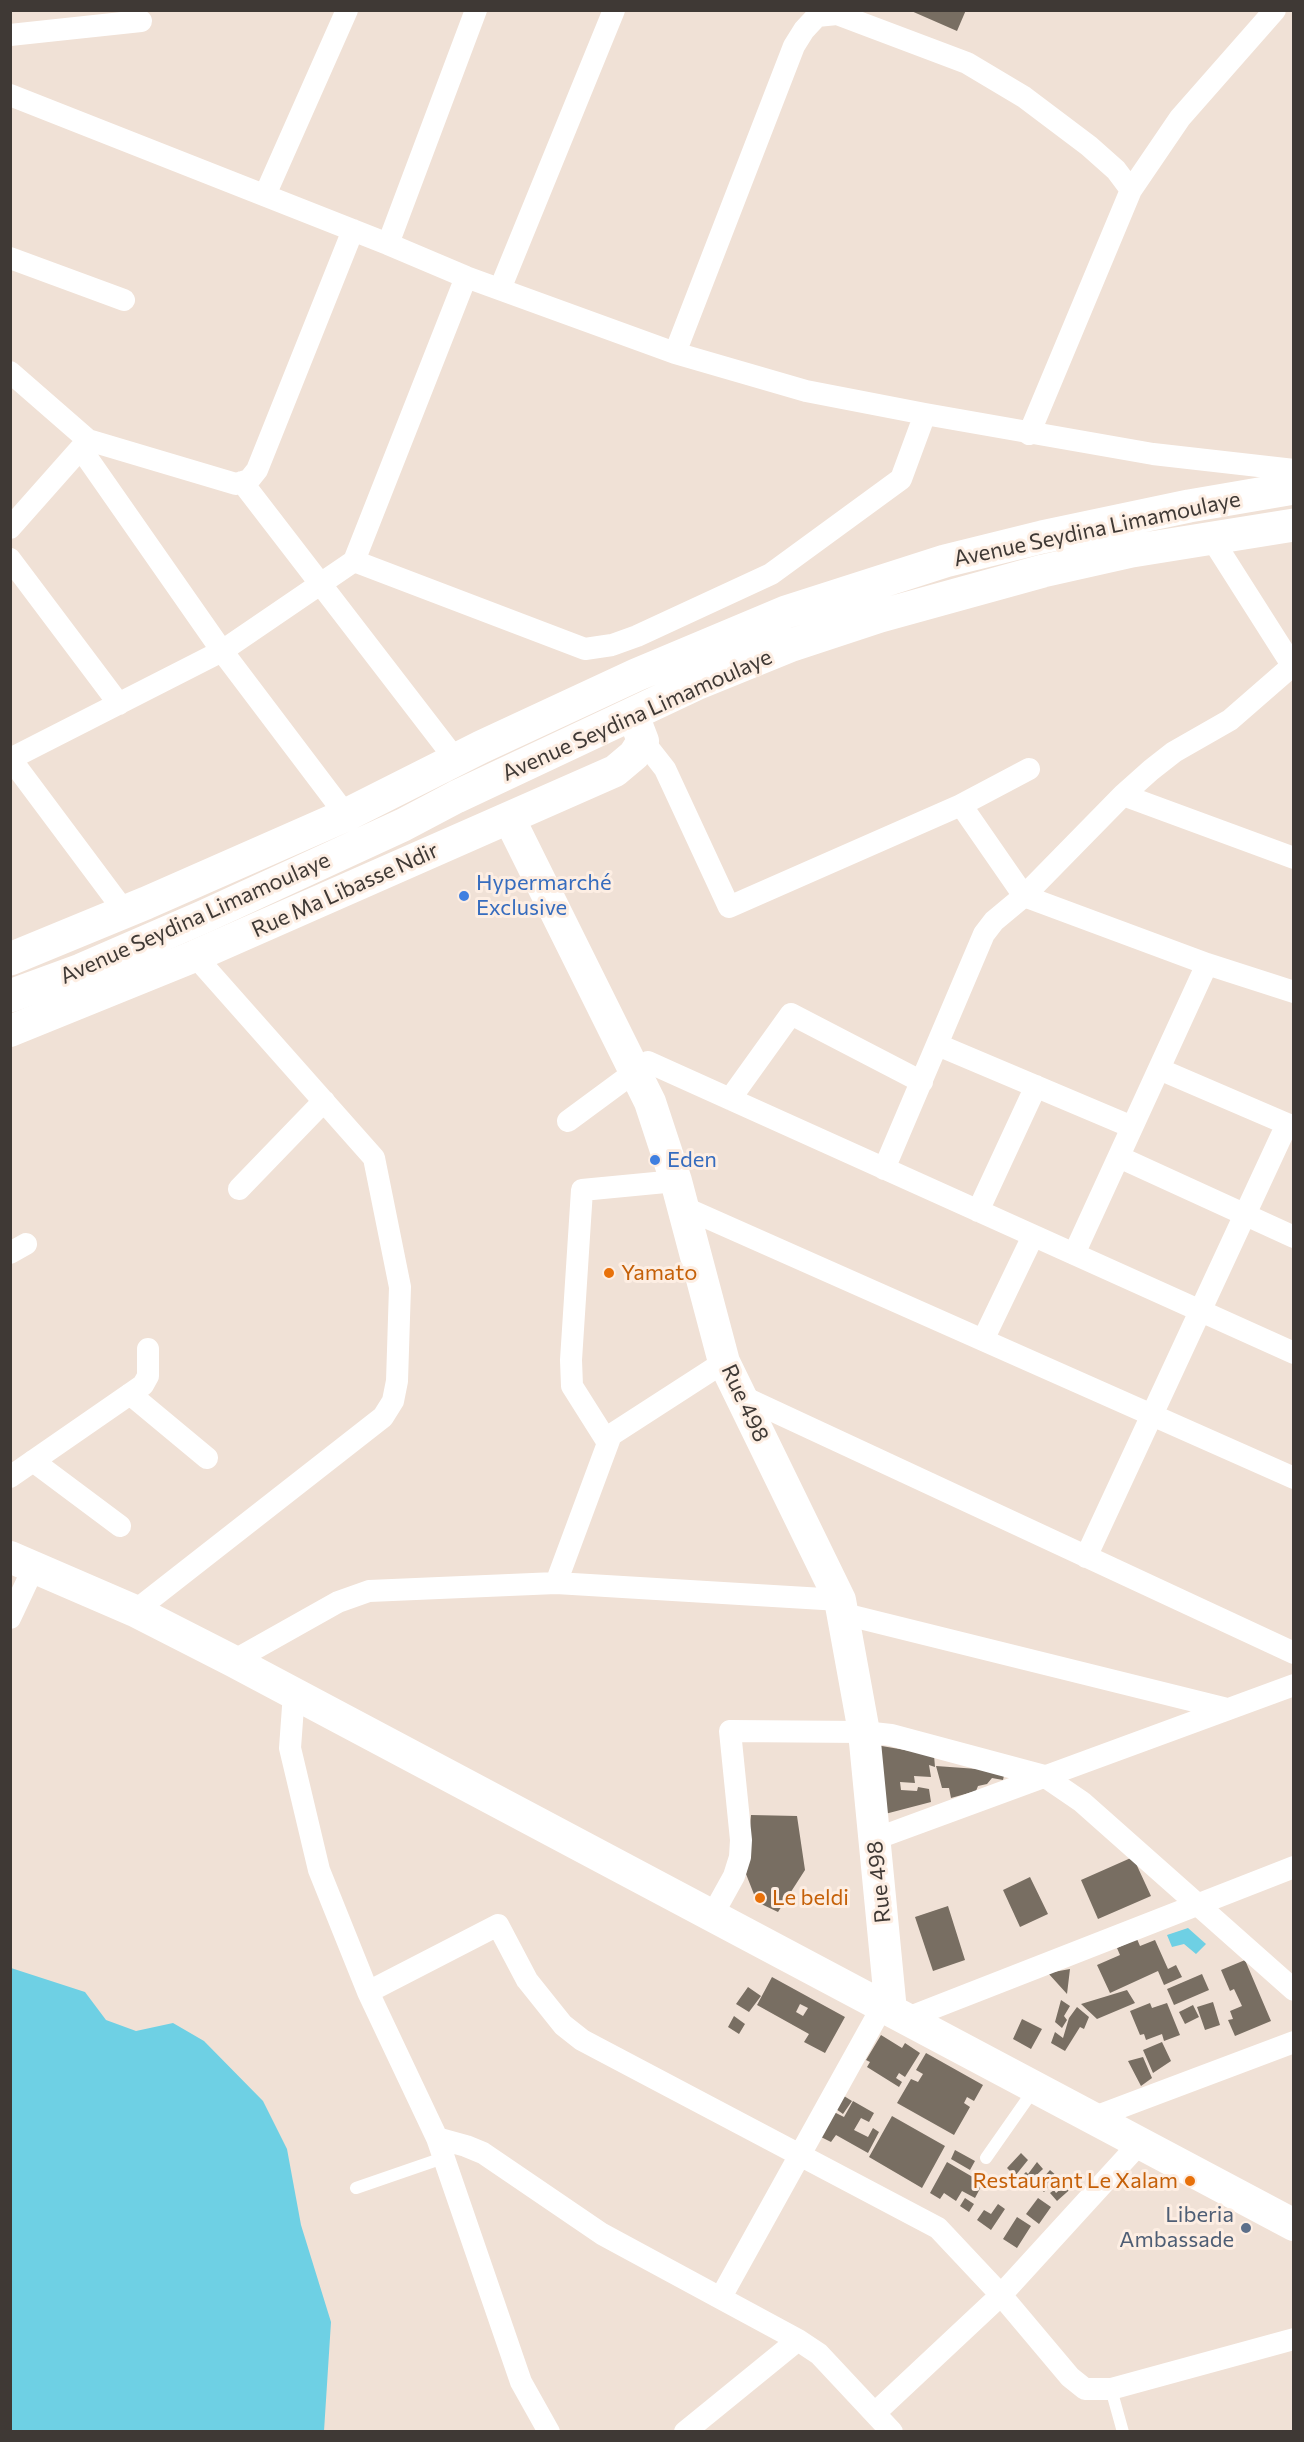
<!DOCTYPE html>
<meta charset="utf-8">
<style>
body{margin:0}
#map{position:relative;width:1304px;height:2442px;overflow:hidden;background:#f0e1d6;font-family:Commissioner,sans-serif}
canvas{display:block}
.frame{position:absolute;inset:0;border:12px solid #3f3935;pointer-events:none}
</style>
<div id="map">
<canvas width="1304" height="2442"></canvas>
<div class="frame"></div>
</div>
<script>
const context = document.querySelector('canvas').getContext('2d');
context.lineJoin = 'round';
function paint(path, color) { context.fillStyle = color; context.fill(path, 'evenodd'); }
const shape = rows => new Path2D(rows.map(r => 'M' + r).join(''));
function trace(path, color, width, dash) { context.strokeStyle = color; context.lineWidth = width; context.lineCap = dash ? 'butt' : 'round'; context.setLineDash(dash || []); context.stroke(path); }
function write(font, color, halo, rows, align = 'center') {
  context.font = font + ' Commissioner,sans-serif'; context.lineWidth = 6; context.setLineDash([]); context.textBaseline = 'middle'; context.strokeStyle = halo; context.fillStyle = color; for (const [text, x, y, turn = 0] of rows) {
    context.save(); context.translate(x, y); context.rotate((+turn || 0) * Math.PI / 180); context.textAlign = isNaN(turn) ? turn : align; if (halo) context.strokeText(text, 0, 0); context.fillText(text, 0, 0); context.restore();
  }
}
paint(shape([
 [1188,1928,1206,1944,1196,1954,1184,1944,1172,1947,1167,1935],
 [11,1968,85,1992,106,2020,136,2031,173,2023,204,2041,263,2101,287,2149,301,2225,331,2322,324,2431,11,2431]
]), '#6ed0e4');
paint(shape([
 [909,10,966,10,957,31],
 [876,1745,934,1755,935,1767,929,1765,931,1777,914,1776,915,1783,900,1782,901,1790,917,1791,918,1787,929,1789,931,1802,885,1814],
 [936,1766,1005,1771,1003,1780,992,1778,987,1784,978,1786,976,1791,951,1798,949,1788,942,1788],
 [751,1815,797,1816,805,1870,778,1912,757,1902,746,1874],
 [1133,1857,1151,1896,1098,1919,1081,1880],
 [1030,1877,1048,1914,1020,1927,1003,1890],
 [948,1906,965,1960,933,1971,915,1917],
 [1137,1939,1140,1946,1155,1940,1168,1969,1176,1965,1182,1977,1164,1985,1158,1971,1110,1993,1097,1965,1120,1955,1117,1948],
 [1245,1960,1271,2021,1235,2036,1228,2020,1233,2019,1230,2011,1242,2006,1234,1989,1230,1991,1221,1970],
 [1070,1969,1067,1994,1048,1973],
 [1202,1974,1209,1990,1174,2005,1167,1989],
 [772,1977,845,2017,825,2053,804,2042,809,2034,757,2005],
 [800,2004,808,2008,803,2016,796,2012],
 [748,1987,761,1996,749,2012,736,2004],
 [1127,1990,1135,2003,1097,2019,1081,2004],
 [1061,2000,1070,2006,1064,2016,1067,2020,1062,2028,1055,2022],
 [1213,2002,1220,2025,1205,2030,1197,2007],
 [1150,2003,1152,2008,1167,2003,1180,2035,1164,2041,1162,2034,1146,2040,1144,2034,1140,2035,1130,2011],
 [1193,2005,1199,2017,1185,2024,1179,2012],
 [1077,2007,1089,2017,1084,2029,1080,2027,1065,2051,1051,2043,1055,2032,1063,2038,1069,2018],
 [734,2016,745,2024,739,2034,728,2027],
 [1022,2019,1042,2029,1031,2049,1013,2039],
 [881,2035,902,2048,905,2043,920,2053,905,2077,899,2073,896,2078,902,2082,899,2087,867,2067,870,2062,866,2060],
 [1162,2042,1171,2061,1153,2073,1143,2050],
 [926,2053,983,2085,974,2101,967,2097,964,2103,970,2107,954,2135,897,2103,911,2079,918,2082,923,2074,916,2070],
 [1143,2057,1152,2078,1141,2086,1128,2061],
 [844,2096,852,2101,843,2114,836,2109],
 [853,2101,874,2113,869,2122,861,2118,854,2130,868,2137,873,2128,879,2132,868,2153,836,2135,831,2142,821,2137,834,2112,844,2117],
 [892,2116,945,2146,922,2188,869,2157],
 [955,2150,975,2161,970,2170,951,2159],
 [1021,2153,1028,2160,1015,2176,1007,2168],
 [947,2162,983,2183,975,2198,962,2191,956,2201,944,2193,940,2199,930,2193],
 [1037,2162,1043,2169,1028,2183,1022,2176,1026,2172,1028,2174],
 [1050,2170,1058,2177,1044,2192,1037,2185],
 [1071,2180,1075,2185,1057,2201,1050,2193,1054,2190,1056,2193],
 [965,2198,974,2204,969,2212,960,2206],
 [1038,2198,1051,2207,1039,2224,1026,2214],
 [998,2204,1005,2209,991,2230,977,2220,984,2210,991,2214],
 [1017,2217,1031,2226,1017,2248,1003,2239]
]), '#786e62');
trace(shape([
 [986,2158,1035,2088],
 [356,2188,443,2158],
 [1111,2389,1123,2432]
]), '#fff', 12);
trace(shape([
 [10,35,141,21],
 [10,95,388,244,466,277,675,353,806,391,925,414,1153,454,1294,470],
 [265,195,347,10],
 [388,244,476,10],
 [10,258,124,300],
 [500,289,614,10],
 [675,353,794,46,804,30,817,16,837,14,967,63,1024,97,1089,146,1116,170,1131,190],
 [10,372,88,440,236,484,249,480,257,470,353,230],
 [1029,434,1131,190,1180,118,1275,10],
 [81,449,222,651,346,815],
 [242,482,456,760],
 [10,528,88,440],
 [1212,539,1294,668],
 [10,559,119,704],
 [354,561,585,649,612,645,637,636,771,574,901,479,925,414],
 [643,741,665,769,729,907,961,805,1024,896,1207,964,1294,992],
 [10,758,125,912],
 [10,759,222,651,354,561,466,277],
 [1123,795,1294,858],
 [961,805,1029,769],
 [938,1045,1132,1127],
 [1159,1069,1294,1127],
 [730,1099,791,1014,922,1082],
 [568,1121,648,1062,1294,1353],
 [1119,1157,1294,1237],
 [884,1169,984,934,994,921,1024,896,1123,795,1151,770,1174,752,1230,720,1292,666],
 [239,1189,324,1101],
 [683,1207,1294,1478],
 [978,1211,1036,1086],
 [10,1253,26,1244],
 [1074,1254,1207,964],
 [983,1340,1033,1236],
 [130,1394,207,1458],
 [739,1395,1294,1653],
 [608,1443,572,1386,571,1360,582,1190,676,1181],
 [33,1461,120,1526],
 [10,1477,143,1385,148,1376,148,1349],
 [1086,1557,1287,1124],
 [556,1583,611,1435,724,1362],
 [135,1611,383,1417,393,1401,397,1381,400,1287,374,1158,195,956],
 [844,1614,1227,1709],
 [10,1618,34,1567],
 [233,1661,338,1602,369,1591,556,1583,840,1600],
 [294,1693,290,1748,319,1870,368,1992,437,2138,521,2382,549,2432],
 [875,1839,1294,1685],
 [713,1914,734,1876,740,1857,741,1840,730,1731,864,1732,891,1735,1044,1776,1082,1802,1294,1990],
 [368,1992,498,1925,527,1980,563,2025,582,2040,938,2228,1001,2295,1070,2377,1085,2389,1111,2389,1294,2339],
 [905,2019,1294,1867],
 [1092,2118,1294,2042],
 [437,2138,466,2146,483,2153,602,2234,798,2340,819,2354,892,2432],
 [721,2297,882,2007],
 [875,2413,1001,2295,1139,2144],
 [685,2432,798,2340]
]), '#fff', 22);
trace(shape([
 [509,818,650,1102,676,1181,724,1362,840,1600,864,1732,891,2011],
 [10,1031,195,956,615,771,634,755,643,741,633,715],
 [10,1557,135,1611,233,1661,1294,2225]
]), '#fff', 32);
trace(shape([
 [10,959,146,903,346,815,481,747,636,675,786,612,945,561,1042,537,1189,506,1294,488],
 [10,996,81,970,203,917,403,825,456,797,696,684,792,645,880,616,1043,571,1132,551,1294,525]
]), '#fff', 33);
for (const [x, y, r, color] of [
 [464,896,6,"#3f7fe0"],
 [655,1160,6,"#3f7fe0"],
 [609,1273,6,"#e8710a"],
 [760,1898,6,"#e8710a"],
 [1190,2181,6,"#e8710a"],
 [1246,2228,6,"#5c6f8a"]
]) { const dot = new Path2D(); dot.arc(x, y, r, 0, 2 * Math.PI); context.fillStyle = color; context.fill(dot); trace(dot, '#fdeee3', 2); }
write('22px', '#3f3935', '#fdeee3', [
 ["Avenue Seydina Limamoulaye",1097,529,-12],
 ["Avenue Seydina Limamoulaye",637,715,-24],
 ["Rue Ma Libasse Ndir",345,890,-24],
 ["Avenue Seydina Limamoulaye",195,918,-24],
 ["Rue 498",745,1403,65],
 ["Rue 498",879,1882,-96]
]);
write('22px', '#366cbe', '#fdeee3', [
 ["Hypermarché",476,883],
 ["Exclusive",476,908],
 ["Eden",667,1160]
], 'left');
write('22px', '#c56008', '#fdeee3', [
 ["Yamato",621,1273],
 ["Le beldi",772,1898],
 ["Restaurant Le Xalam",1178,2181,"right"]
], 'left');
write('22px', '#4e5e75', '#fdeee3', [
 ["Liberia",1234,2215],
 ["Ambassade",1234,2240]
], 'right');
</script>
